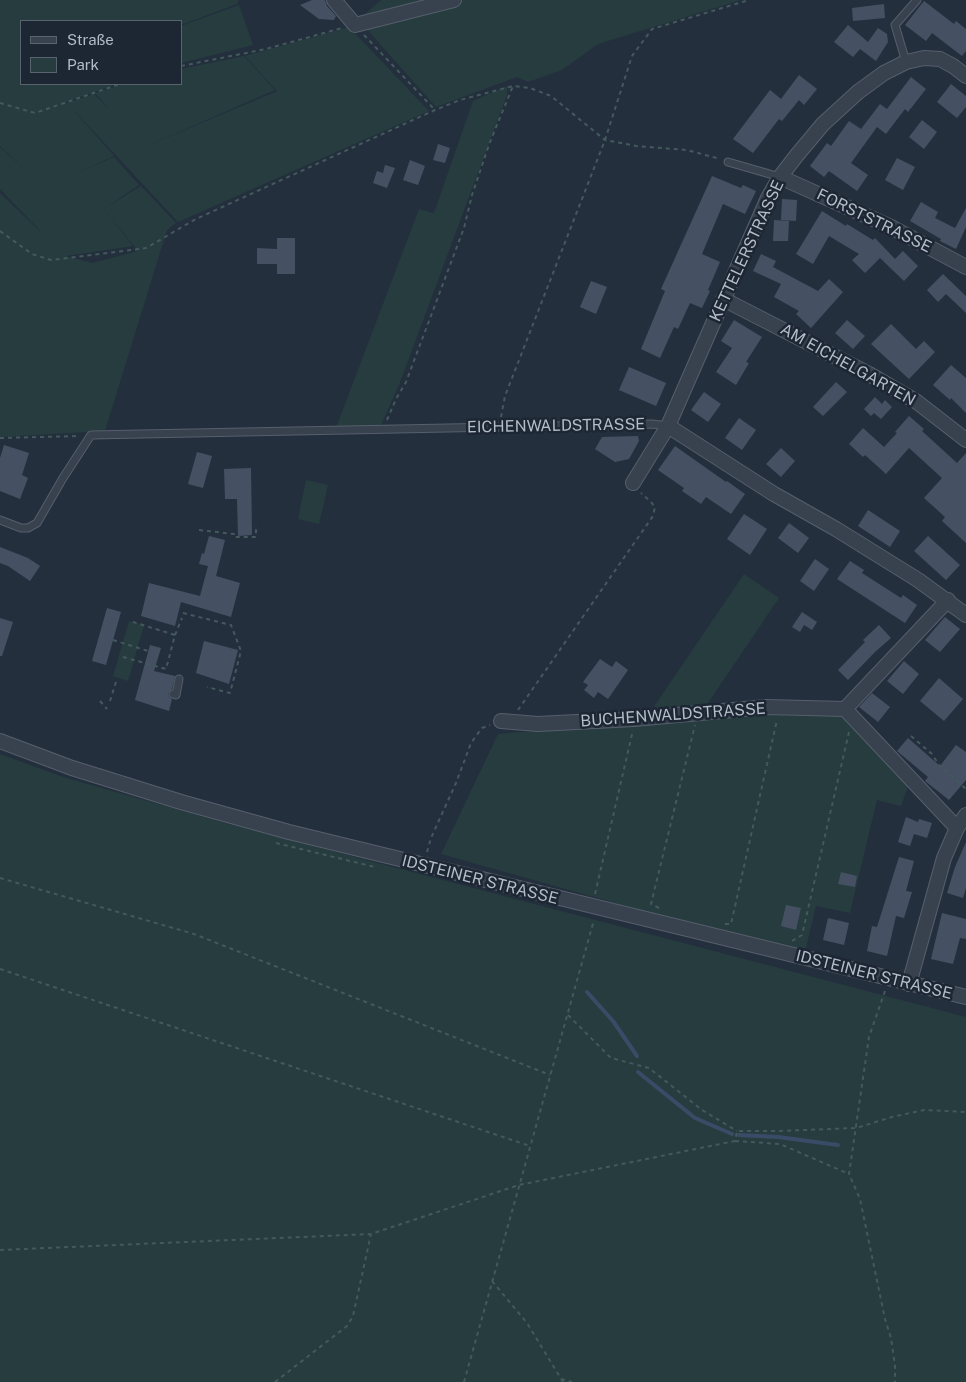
<!DOCTYPE html>
<meta charset="utf-8">
<style>
body{margin:0}
#map{position:relative;width:966px;height:1382px;overflow:hidden;background:#242f3e;font-family:"Public Sans",sans-serif}
canvas{display:block}
.legend{position:absolute;left:20px;top:20px;width:162px;height:65px;box-sizing:border-box;background:#1d2633;border:1px solid #59626f;margin:0;padding:6px 9px;list-style:none;font-size:15px;color:#b4bcc9}
.legend li{display:flex;align-items:center;gap:10px;height:25px}
.legend b{width:25px;border:1px solid #59626f}
</style>
<div id="map">
<canvas width="966" height="1382"></canvas>
<ul class="legend">
<li><b style="height:6px;background:#38414e"></b>Straße</li>
<li><b style="height:14px;background:#263c3f"></b>Park</li>
</ul>
</div>
<script>
const context = document.querySelector('canvas').getContext('2d');
context.lineJoin = 'round';
function paint(path, color) { context.fillStyle = color; context.fill(path, 'evenodd'); }
const shape = rows => new Path2D(rows.map(r => 'M' + r).join(''));
function trace(path, color, width, dash) { context.strokeStyle = color; context.lineWidth = width; context.lineCap = dash ? 'butt' : 'round'; context.setLineDash(dash || []); context.stroke(path); }
function write(font, color, halo, rows, align = 'center') {
  context.font = font + ' "Public Sans",sans-serif'; context.lineWidth = 5; context.setLineDash([]); context.textBaseline = 'middle'; context.strokeStyle = halo; context.fillStyle = color; for (const [text, x, y, turn = 0] of rows) {
    context.save(); context.translate(x, y); context.rotate((+turn || 0) * Math.PI / 180); context.textAlign = isNaN(turn) ? turn : align; if (halo) context.strokeText(text, 0, 0); context.fillText(text, 0, 0); context.restore();
  }
}
paint(shape([
 [0,0,239,0,237,4,181,25,181,21,21,21,21,84,117,84,66,102,67,103,94,94,111,111,95,93,124,84,181,84,181,69,244,56,275,90,145,147,277,91,245,56,349,27,429,111,178,222,68,104,114,156,77,173,114,157,139,185,105,208,141,186,176,223,167,230,105,431,0,437,0,193,46,237,0,189,0,147,27,172,0,146],
 [103,208,138,251,92,263,66,256,133,246],
 [381,0,431,0,357,21],
 [461,0,741,0,598,44,562,70,528,82,517,77,436,107,364,26],
 [239,5,253,45,181,63,181,26],
 [507,86,507,95,399,385,381,425,336,428,419,209,434,213,473,101],
 [306,480,328,485,319,524,298,519],
 [744,574,779,598,706,706,653,708],
 [129,621,144,625,128,681,113,676],
 [769,710,845,714,909,784,901,806,877,800,850,913,816,906,805,952,654,914,441,854,498,734],
 [0,754,63,777,225,823,966,1017,966,1382,0,1382]
]), '#263c3f');
trace(shape([
 [587,992,613,1021,637,1056],
 [638,1072,695,1118,732,1134],
 [739,1135,778,1137,838,1145]
]), '#394c67', 4);
paint(shape([
 [312,0,325,0,327,6,336,16,334,20,319,19,300,5],
 [924,1,954,24,956,21,966,29,966,51,962,56,932,33,926,41,905,25],
 [884,4,885,18,853,21,852,8],
 [848,25,868,42,878,28,887,34,888,42,876,61,860,49,853,57,834,42],
 [799,75,817,89,804,105,799,100,782,121,779,119,753,153,733,139,770,90,781,99],
 [911,77,926,89,908,112,905,109,886,134,877,127,851,163,868,175,857,191,829,171,824,177,810,166,827,143,831,146,849,121,861,129,880,104,887,109],
 [951,84,966,96,966,107,957,118,937,102],
 [922,120,937,132,924,149,909,137],
 [438,144,450,148,445,163,433,160],
 [897,158,915,167,903,190,885,180],
 [410,160,425,166,418,185,403,180],
 [385,165,395,168,387,188,373,183,377,171,383,173],
 [712,176,741,188,743,185,756,191,745,214,723,204,702,254,720,262,708,290,710,291,702,308,690,303,678,329,674,327,660,358,641,349,665,291,661,289],
 [782,199,797,200,796,221,781,220],
 [921,202,938,212,935,218,955,228,966,208,966,227,956,249,940,241,941,239,910,221],
 [822,211,846,226,847,224,873,240,875,238,895,259,903,251,918,266,904,281,880,258,865,273,852,260,859,254,829,236,813,264,796,254],
 [774,220,789,221,788,241,773,241],
 [277,238,295,238,295,274,277,274,277,264,257,264,257,248,277,249],
 [761,254,776,261,773,267,818,291,829,279,843,292,811,328,796,314,799,311,774,297,781,284,753,271],
 [943,274,966,296,966,313,946,294,938,302,927,290],
 [591,281,607,287,596,314,580,307],
 [734,320,762,337,746,362,749,363,736,385,716,372,732,348,721,341],
 [847,320,865,336,853,349,835,333],
 [891,324,916,349,924,341,935,352,909,379,871,344],
 [951,365,966,378,966,413,951,398,950,400,933,385],
 [629,367,666,383,656,406,619,390],
 [836,382,847,392,823,416,813,407],
 [704,392,721,404,708,422,691,410],
 [875,397,882,404,885,400,892,407,881,419,874,413,871,416,864,409],
 [909,416,924,429,922,431,957,463,966,453,966,543,942,521,945,517,924,498,942,478,909,448,886,474,865,455,863,457,849,444,863,428,884,447,897,433,895,432],
 [739,418,756,430,742,450,725,438],
 [638,436,639,441,629,459,615,462,595,449,602,437],
 [4,445,29,453,22,475,28,478,20,499,0,491,0,458],
 [675,446,726,482,727,481,745,494,731,514,706,497,701,504,682,491,684,488,658,470],
 [781,448,795,461,781,477,766,464],
 [197,452,212,456,203,488,188,484],
 [251,468,252,535,238,536,237,499,225,499,224,469],
 [868,510,900,531,890,547,858,526],
 [744,514,767,529,750,555,727,539],
 [789,523,809,538,798,553,778,538],
 [209,536,225,540,216,576,240,583,231,617,181,602,175,626,141,616,149,583,200,596,208,566,199,564,202,553,204,554],
 [928,536,960,565,946,580,914,551],
 [0,547,28,558,40,566,30,581,8,566,0,563],
 [815,559,829,569,814,591,800,581],
 [850,561,864,570,862,573,901,598,903,595,917,605,905,623,837,579],
 [107,608,121,612,106,665,92,661],
 [802,612,817,622,812,630,804,625,800,632,792,627],
 [945,617,960,629,940,652,925,640],
 [0,618,13,622,2,656,0,656],
 [879,625,891,638,875,652,848,680,838,670,865,642,863,640],
 [204,641,238,650,229,684,196,673],
 [150,645,161,648,154,671,175,676,172,689,168,693,169,697,172,699,169,711,135,700],
 [600,659,612,667,616,661,628,670,608,699,598,692,594,698,584,690,588,685,583,682],
 [904,661,919,674,903,694,887,681],
 [939,678,963,699,944,721,920,701],
 [872,693,890,707,878,722,859,707],
 [908,738,940,766,956,745,966,752,966,780,949,800,925,781,928,777,897,751],
 [906,817,918,822,919,819,932,823,927,838,914,834,910,846,898,842],
 [966,842,966,888,963,898,947,893,955,867],
 [899,857,914,861,906,891,912,892,904,918,896,916,887,956,867,951,872,926,877,927],
 [841,872,857,876,855,887,838,884],
 [786,905,801,908,796,930,781,926],
 [942,913,966,919,966,939,960,938,953,964,931,959],
 [828,918,849,923,844,945,823,940]
]), '#455162');
const service = shape([
 [906,62,895,25,917,0],
 [728,162,780,177],
 [0,520,21,528,28,528,37,523,63,478,91,435,652,424,668,426],
 [173,694,176,695,179,679]
]);
const minor = shape([
 [334,0,355,25,454,0],
 [780,177,891,227,966,267],
 [723,299,869,374,917,402,966,440],
 [668,426,774,494,836,529,918,580,966,615],
 [633,483,668,426,768,198,780,177,797,155,823,124,858,92,884,73,906,62,924,58,940,59,953,66,966,76],
 [845,709,957,828],
 [501,721,538,724,634,719,766,707,845,709,948,600],
 [0,741,72,768,181,802,289,832,966,997],
 [909,984,944,858,957,828,966,815]
]);
trace(service, '#565f6c', 9);
trace(minor, '#565f6c', 16);
trace(shape([
 [364,35,435,110],
 [181,66,266,49,342,28],
 [0,103,35,113,120,84],
 [0,231,32,254,51,260,146,248,196,219,435,110,460,100,513,86,530,88,551,96,605,140,636,146,687,150,720,159],
 [501,417,505,396,605,140,632,56,652,29,749,0],
 [387,420,396,399,406,382,464,228,472,195,490,142,513,86],
 [0,438,79,436],
 [199,530,234,534,234,537,256,537,256,525],
 [183,613,231,625,241,651,230,693,207,687],
 [175,635,182,618],
 [113,640,148,651],
 [123,657,166,669,175,635,133,622],
 [100,701,107,709],
 [110,701,116,682],
 [518,710,653,516,655,507,651,502,641,493],
 [911,736,932,754,939,765,966,789],
 [276,843,375,867],
 [427,852,431,838,456,783,471,743,482,728,490,725],
 [0,878,194,934,550,1075],
 [595,894,633,730],
 [659,908,651,904,695,725],
 [725,924,731,924,777,720],
 [792,941,802,935,849,732],
 [0,969,530,1146],
 [885,991,869,1037,849,1174,860,1199,885,1319,891,1338,895,1366,895,1382],
 [568,1015,611,1058,649,1068,702,1110,737,1131],
 [735,1141,780,1144,849,1174],
 [0,1250,371,1234,519,1185,735,1141,737,1131,779,1131,856,1128,892,1117,924,1110,966,1112],
 [492,1281,527,1323,563,1382],
 [561,1379,572,1382],
 [275,1382,347,1326,353,1316,371,1234],
 [464,1382,594,920]
]), '#44595c', 2, [4, 4]);
trace(service, '#38414e', 7);
trace(minor, '#38414e', 14);
write('16px', '#b4bcc9', '#1d2633', [
 ["FORSTSTRASSE",874,221,26],
 ["KETTELERSTRASSE",747,251,-65],
 ["AM EICHELGARTEN",848,365,29],
 ["EICHENWALDSTRASSE",556,426,-1],
 ["BUCHENWALDSTRASSE",673,715,-4],
 ["IDSTEINER STRASSE",480,880,14],
 ["IDSTEINER STRASSE",874,975,14]
]);
</script>
